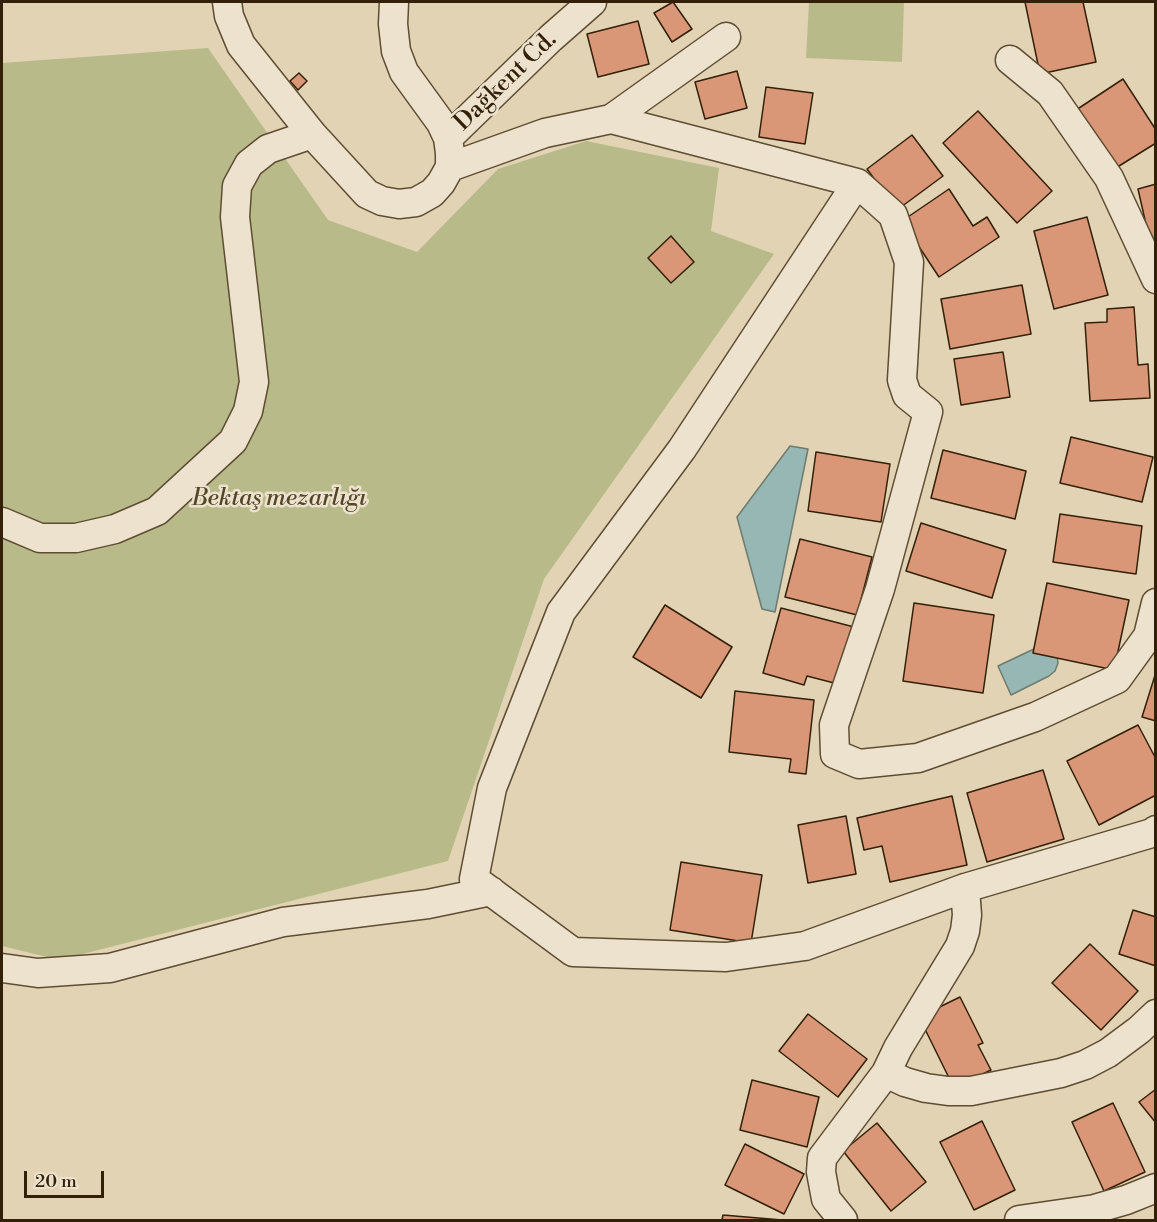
<!DOCTYPE html>
<meta charset="utf-8">
<style>
body{margin:0}
#map{position:relative;width:1157px;height:1222px;overflow:hidden;background:#e2d3b4;font-family:"Libre Bodoni",serif}
canvas{display:block}
.frame{position:absolute;inset:0;border:3px solid #332008;pointer-events:none}
.scale{position:absolute;left:24px;top:1171px;width:80px;height:27px;box-sizing:border-box;border:3px solid #332008;border-top:0;padding-left:8px;font-size:18px;line-height:21px;white-space:nowrap;color:#332008;-webkit-text-stroke:4px #ece2ce;paint-order:stroke}
</style>
<div id="map">
<canvas width="1157" height="1222"></canvas>
<div class="frame"></div>
<div class="scale">20 m</div>
</div>
<script>
const context = document.querySelector('canvas').getContext('2d');
context.lineJoin = 'round';
function paint(path, color) { context.fillStyle = color; context.fill(path, 'evenodd'); }
const shape = rows => new Path2D(rows.map(r => 'M' + r).join(''));
function trace(path, color, width, dash) { context.strokeStyle = color; context.lineWidth = width; context.lineCap = dash ? 'butt' : 'round'; context.setLineDash(dash || []); context.stroke(path); }
function write(font, color, halo, rows, align = 'center') {
  context.font = font + ' "Libre Bodoni",serif'; context.lineWidth = 5; context.setLineDash([]); context.textBaseline = 'middle'; context.strokeStyle = halo; context.fillStyle = color; for (const [text, x, y, turn = 0] of rows) {
    context.save(); context.translate(x, y); context.rotate((+turn || 0) * Math.PI / 180); context.textAlign = isNaN(turn) ? turn : align; if (halo) context.strokeText(text, 0, 0); context.fillText(text, 0, 0); context.restore();
  }
}
paint(shape([
 [809,2,904,2,902,62,806,58],
 [208,48,328,220,417,252,498,169,586,141,719,168,711,231,774,254,544,579,448,861,59,960,2,946,2,63]
]), '#b8bb89');
const water = shape([
 [790,446,808,449,775,612,762,609,737,517,790,446],
 [1036,648,1057,655,1058,663,1055,671,1049,676,1011,695,998,666,1036,648]
]);
paint(water, '#96b7b3');
trace(water, '#6e7b6f', 1.5);
const building = shape([
 [673,2,692,29,672,42,654,13,673,2],
 [1025,2,1083,2,1096,62,1040,74,1025,2],
 [638,21,649,64,598,77,587,34,638,21],
 [737,71,747,108,705,119,695,82,737,71],
 [299,73,307,81,298,90,290,81,299,73],
 [1123,79,1156,130,1156,143,1111,171,1073,112,1123,79],
 [766,87,813,93,805,144,759,137,766,87],
 [978,111,1052,191,1017,223,943,143,978,111],
 [912,135,943,176,897,210,867,169,912,135],
 [1156,184,1156,250,1152,251,1138,189,1156,184],
 [949,189,973,226,987,217,999,237,939,277,902,221,949,189],
 [1087,217,1108,295,1054,309,1034,231,1087,217],
 [671,236,694,262,671,283,648,258,671,236],
 [1022,285,1031,334,950,349,941,299,1022,285],
 [1134,307,1138,365,1148,364,1150,398,1090,401,1085,323,1107,322,1107,309,1134,307],
 [1003,352,1010,397,961,405,954,359,1003,352],
 [1071,437,1153,457,1142,502,1060,483,1071,437],
 [943,450,1026,471,1015,519,931,498,943,450],
 [816,452,890,464,881,522,808,511,816,452],
 [1060,514,1142,526,1136,574,1053,562,1060,514],
 [921,523,1006,550,992,598,906,571,921,523],
 [800,539,872,557,857,615,785,597,800,539],
 [1047,583,1129,600,1114,670,1033,653,1047,583],
 [914,603,994,615,983,693,903,681,914,603],
 [665,605,732,647,701,698,633,657,665,605],
 [781,608,854,627,838,684,807,676,804,685,763,673,781,608],
 [1156,672,1156,721,1142,717,1156,672],
 [735,691,814,700,806,774,789,772,791,759,729,752,735,691],
 [1138,725,1156,759,1156,795,1099,825,1067,761,1138,725],
 [1043,770,1064,839,987,862,967,793,1043,770],
 [952,796,967,865,890,882,882,846,864,850,857,818,952,796],
 [846,816,856,874,808,883,798,825,846,816],
 [681,862,762,875,751,943,670,930,681,862],
 [1133,910,1156,917,1156,966,1119,954,1133,910],
 [1090,944,1138,991,1101,1030,1052,983,1090,944],
 [960,997,983,1043,978,1045,991,1070,954,1088,919,1017,960,997],
 [808,1014,867,1059,838,1097,779,1051,808,1014],
 [752,1080,819,1097,807,1147,740,1130,752,1080],
 [1156,1089,1156,1123,1139,1102,1156,1089],
 [1113,1103,1145,1172,1104,1191,1072,1122,1113,1103],
 [982,1121,1015,1190,974,1210,940,1142,982,1121],
 [877,1123,926,1182,891,1211,843,1151,877,1123],
 [745,1144,804,1174,784,1214,725,1185,745,1144],
 [723,1215,782,1220,722,1220,723,1215]
]);
paint(building, '#da9778');
trace(building, '#332008', 1.5);
const minor = shape([
 [227,2,229,16,241,45,312,134,367,194,382,201,399,204,416,202,432,193,441,183,450,167,450,153,448,138,441,123,404,72,396,51,393,24,394,2],
 [1010,60,1050,93,1109,178,1156,279],
 [611,119,726,37],
 [448,138,551,38,592,2],
 [450,167,545,133,611,119,857,183,682,449,561,612,492,788,474,879,573,952,726,957,805,946,965,888,1152,833,1156,830],
 [857,183,893,215,909,262,902,380,907,395,928,412,880,589,834,725,835,754,859,764,918,758,1035,717,1117,679,1148,636,1156,603],
 [2,522,40,538,76,538,115,529,157,511,233,441,248,411,254,382,235,217,237,186,249,164,268,149,312,134],
 [2,968,38,973,110,968,283,922,428,904,491,891],
 [886,1073,905,1082,926,1088,948,1091,971,1091,1061,1073,1085,1065,1108,1053,1139,1030,1156,1014],
 [843,1220,826,1199,821,1172,822,1158,886,1073,898,1048,960,946,965,931,967,915,965,888],
 [1019,1220,1095,1209,1126,1200,1156,1188]
]);
trace(minor, '#5f4d33', 31);
trace(minor, '#ece2ce', 28);
write('24px', '#332008', '#ece2ce', [
 ["Dağkent Cd.",506,82,-44]
]);
write('italic 24px', '#544728', '#ece2ce', [
 ["Bektaş mezarlığı",279,499]
]);
</script>
